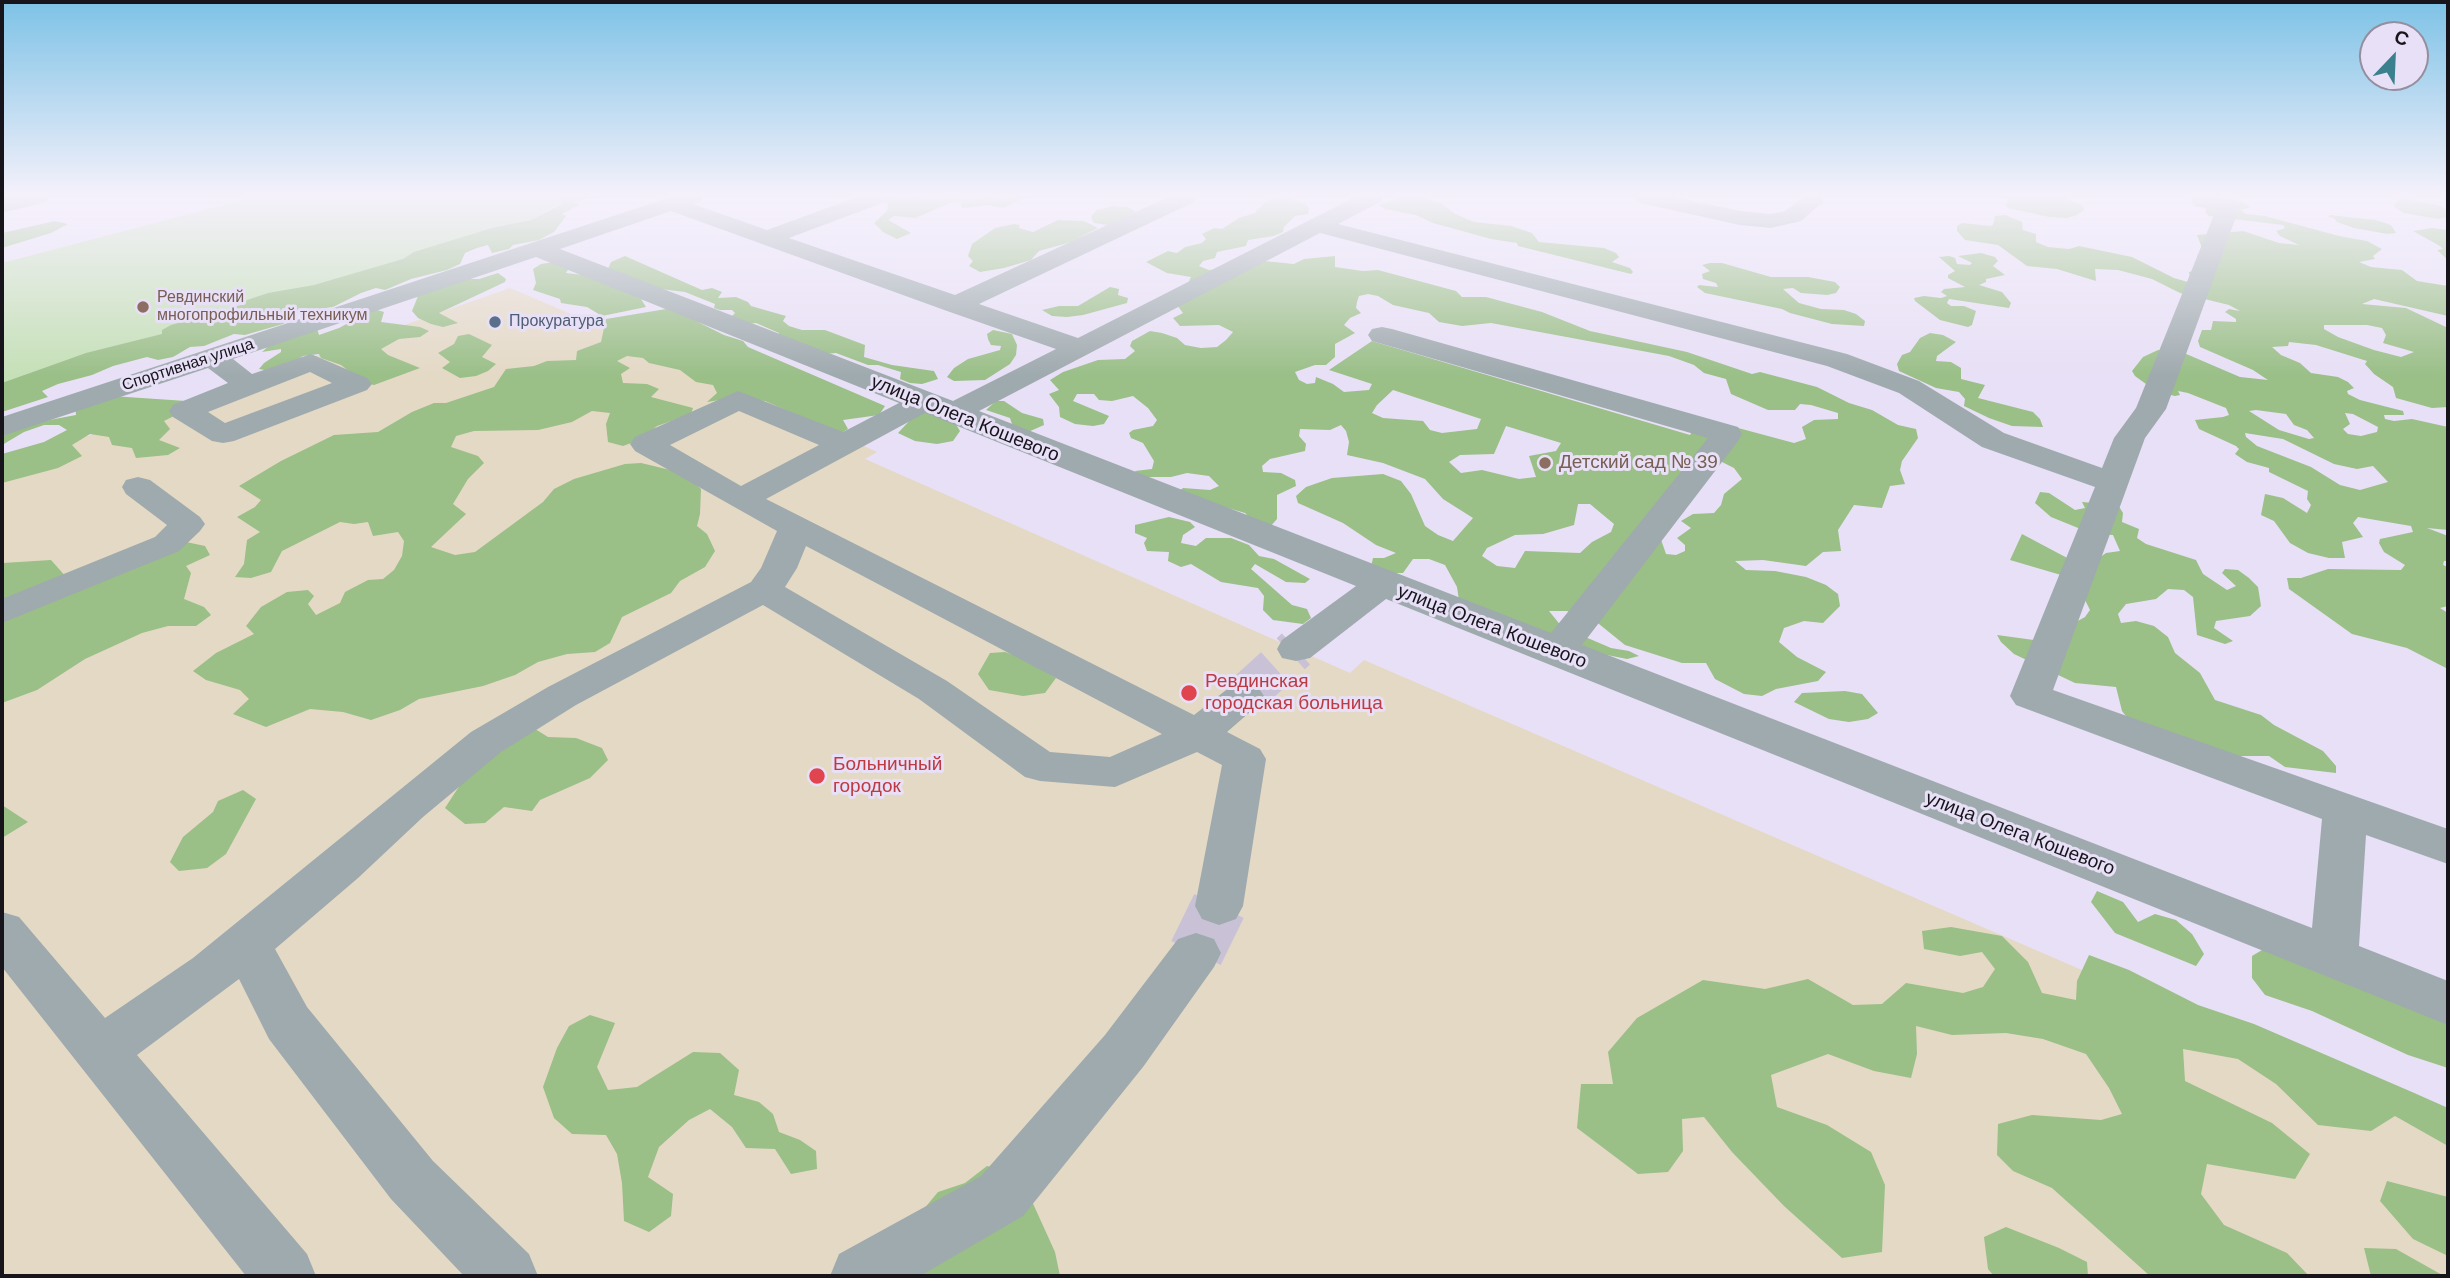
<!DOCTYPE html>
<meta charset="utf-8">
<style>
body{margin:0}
#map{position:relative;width:2450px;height:1278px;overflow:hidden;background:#e8e0f6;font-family:Arial,sans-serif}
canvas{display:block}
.frame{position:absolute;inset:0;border:4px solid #17141c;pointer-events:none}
.north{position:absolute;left:2359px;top:21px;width:70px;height:70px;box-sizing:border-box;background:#e8e0f6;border:2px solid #948e9f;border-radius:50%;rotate:23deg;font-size:19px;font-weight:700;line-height:28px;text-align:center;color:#17141c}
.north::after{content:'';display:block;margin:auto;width:24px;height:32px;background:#3b818d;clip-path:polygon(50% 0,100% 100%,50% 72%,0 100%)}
</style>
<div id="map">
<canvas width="2450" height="1278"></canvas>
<div class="frame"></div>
<div class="north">С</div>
</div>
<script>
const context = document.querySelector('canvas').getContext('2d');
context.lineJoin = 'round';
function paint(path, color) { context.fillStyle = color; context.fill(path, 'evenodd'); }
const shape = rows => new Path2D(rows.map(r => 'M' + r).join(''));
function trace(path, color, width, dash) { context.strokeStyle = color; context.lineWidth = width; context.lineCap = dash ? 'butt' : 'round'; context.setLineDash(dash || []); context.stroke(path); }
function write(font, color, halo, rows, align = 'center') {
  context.font = font + ' Arial,sans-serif'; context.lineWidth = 6; context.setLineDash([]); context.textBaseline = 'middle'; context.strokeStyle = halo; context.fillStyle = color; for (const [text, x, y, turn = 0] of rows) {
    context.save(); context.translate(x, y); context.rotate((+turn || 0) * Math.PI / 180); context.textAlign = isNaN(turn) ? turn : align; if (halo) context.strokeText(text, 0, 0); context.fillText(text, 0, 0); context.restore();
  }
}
paint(shape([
 [510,288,602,327,877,452,865,459,1350,673,1364,660,2448,1128,2448,1276,2,1276,2,466]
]), '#e4d9c5');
paint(shape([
 [254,197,571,197,531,220,2,388,2,263]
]), '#c5e0b7');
paint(shape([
 [561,197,594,197,575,202,579,205,562,214,566,216,554,232,539,240,513,245,509,249,492,253,488,245,477,248,465,253,460,264,447,270,411,279,385,290,376,288,361,293,333,307,303,311,288,316,291,319,283,324,245,335,234,334,204,346,190,347,173,357,158,360,147,357,113,366,92,375,58,384,42,391,48,397,2,412,2,383,86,353,162,334,162,330,171,325,241,305,247,300,268,293,314,285,403,259,414,252,492,228,531,220,562,204,558,200],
 [889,197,947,198,1027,197,1003,208,989,205,962,208,960,202,955,201,915,218,894,216,888,220,911,233,897,239,883,232,874,223,887,211,888,204,885,200],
 [1275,197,1289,198,1306,204,1309,209,1308,214,1295,216,1284,227,1283,232,1274,236,1248,240,1246,246,1217,252,1215,258,1203,261,1199,266,1209,270,1219,269,1264,261,1294,264,1304,259,1335,256,1335,267,1363,271,1378,270,1456,291,1462,297,1486,297,1542,312,1590,331,1687,352,1752,374,1760,372,1817,387,1849,403,1872,410,1898,425,1916,429,1918,438,1902,461,1900,470,1905,484,1890,486,1882,508,1854,505,1838,530,1841,551,1823,552,1806,566,1763,560,1735,561,1746,570,1775,571,1806,577,1826,585,1838,594,1840,606,1823,623,1804,621,1784,628,1779,642,1797,657,1826,672,1818,681,1776,689,1762,696,1744,694,1715,679,1706,663,1682,663,1625,645,1599,624,1567,611,1549,611,1562,627,1611,648,1629,651,1639,656,1627,659,1602,654,1459,600,1457,587,1445,565,1429,559,1413,559,1403,573,1389,573,1371,567,1373,558,1384,558,1396,553,1376,545,1343,523,1298,503,1296,496,1306,487,1332,478,1383,474,1401,481,1411,494,1425,526,1438,535,1453,541,1473,518,1443,499,1425,479,1383,463,1347,455,1349,442,1346,431,1341,425,1330,430,1300,429,1299,436,1306,444,1305,451,1270,459,1262,466,1263,472,1281,473,1295,480,1296,486,1277,495,1277,519,1270,527,1257,525,1245,513,1177,493,1183,488,1210,490,1219,486,1209,476,1187,473,1171,477,1138,477,1135,471,1152,469,1154,461,1143,443,1131,438,1129,433,1133,430,1153,426,1157,420,1148,408,1133,396,1112,401,1099,400,1094,394,1077,394,1073,401,1109,416,1104,424,1093,426,1075,424,1060,417,1059,407,1049,394,1059,390,1050,380,1063,372,1098,360,1125,359,1135,351,1130,346,1132,341,1150,331,1162,333,1177,338,1185,345,1201,348,1217,347,1226,340,1233,332,1219,325,1180,326,1173,318,1183,313,1177,305,1191,277,1167,273,1146,262,1168,251,1177,253,1185,247,1202,243,1206,239,1202,234,1214,228,1222,229,1239,218,1255,213,1264,203],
 [1368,294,1378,296,1393,305,1429,313,1439,322,1462,326,1491,323,1669,356,1694,365,1704,373,1726,379,1731,394,1768,410,1795,410,1800,404,1811,405,1838,413,1838,419,1814,420,1802,427,1806,439,1794,443,1727,425,1693,430,1690,435,1372,341,1329,370,1372,384,1369,390,1344,392,1333,384,1316,377,1315,383,1307,384,1299,380,1295,372,1315,365,1326,365,1335,357,1335,344,1355,333,1344,325,1350,318,1361,313,1356,308,1357,302,1359,296],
 [1393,390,1481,419,1477,429,1442,433,1430,430,1423,421,1383,418,1372,413,1377,405],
 [1506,426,1561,443,1556,451,1529,456,1536,477,1519,479,1482,470,1461,473,1449,462,1460,455,1494,454],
 [1720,461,1734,468,1742,479,1724,494,1721,505,1714,513,1693,514,1681,521,1691,528,1677,538,1685,545,1685,551,1676,555,1666,554,1658,531],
 [1578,504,1590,504,1614,524,1611,532,1592,542,1580,553,1525,551,1515,568,1497,566,1482,556,1487,548,1515,535,1543,534,1574,525],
 [1402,197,1421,197,1441,203,1455,214,1474,222,1511,226,1532,233,1539,242,1604,248,1616,253,1619,257,1612,262,1630,268,1633,272,1631,274,1518,246,1517,243,1491,239,1433,223,1416,215,1385,209,1379,205],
 [2007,197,2070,197,2068,199,2083,206,2084,210,2077,215,2067,218,2049,217,2008,208,2005,205,2009,199],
 [2204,198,2236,199,2251,207,2241,210,2246,214,2265,216,2339,236,2367,241,2382,249,2373,256,2375,259,2359,262,2371,267,2402,270,2417,281,2448,286,2448,316,2374,299,2362,304,2406,308,2448,328,2448,407,2432,408,2396,398,2393,387,2374,374,2365,364,2367,361,2316,345,2289,342,2288,346,2272,347,2281,355,2300,363,2311,373,2338,377,2348,382,2354,388,2347,391,2348,394,2360,400,2403,411,2404,415,2384,415,2385,419,2394,421,2412,419,2448,427,2448,530,2427,528,2448,536,2448,561,2444,561,2443,565,2448,567,2448,606,2440,608,2448,613,2448,669,2407,648,2352,634,2289,589,2287,578,2301,578,2328,569,2401,570,2405,565,2384,552,2379,543,2380,539,2413,532,2411,526,2358,517,2353,523,2363,537,2342,542,2345,558,2329,558,2308,553,2290,543,2274,521,2261,515,2265,494,2283,498,2307,513,2311,505,2307,499,2308,491,2269,472,2269,468,2247,462,2235,454,2239,449,2236,446,2199,429,2195,420,2223,417,2229,415,2226,408,2188,393,2178,391,2180,395,2175,396,2157,392,2135,376,2132,371,2143,357,2158,350,2184,353,2240,377,2268,380,2253,370,2200,347,2198,341,2202,330,2211,330,2213,321,2236,322,2236,319,2225,312,2229,309,2240,311,2229,305,2180,293,2152,279,2118,270,2095,269,2096,281,2057,269,2027,266,1998,245,1965,240,1957,231,1957,226,1962,223,1990,226,1993,225,1995,216,2005,215,2022,222,2023,230,2036,234,2036,242,2048,247,2069,249,2079,246,2132,257,2174,278,2191,283,2189,272,2195,271,2202,262,2197,256,2203,251,2197,235,2243,231,2279,243,2299,245,2280,236,2276,231,2285,228,2283,225,2209,216,2205,212,2207,206],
 [2324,325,2367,325,2382,328,2386,335,2383,343,2414,352,2401,357,2374,350,2338,337,2324,329],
 [2256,410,2286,414,2294,425,2307,430,2314,438,2309,439,2279,430,2249,411],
 [2345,413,2353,414,2378,427,2377,432,2361,436,2348,434,2343,429,2350,424],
 [2245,433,2283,439,2334,464,2357,469,2373,466,2388,482,2360,490,2340,485,2311,467,2257,446,2246,437],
 [2401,198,2441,206,2448,211,2448,217,2438,219,2404,213,2395,208,2394,204],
 [1113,206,1128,207,1136,212,1108,225,1094,223,1092,220,1091,216,1097,210],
 [2330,215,2376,220,2391,225,2396,233,2387,234,2354,228,2337,222,2334,218,2328,217],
 [1058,220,1084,221,1098,228,1071,242,1039,251,1031,260,1004,268,980,272,969,266,973,261,968,256,972,244,995,228,1014,224,1020,225,1019,228,1033,232],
 [55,221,68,224,51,233,2,248,2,233],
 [2432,228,2448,230,2448,260,2437,250,2443,249,2440,246,2413,231],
 [1981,253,1995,257,1998,261,1993,266,2005,275,1986,279,1986,282,1979,285,2002,292,2011,303,2009,308,1949,299,1947,303,1951,306,1964,306,1976,311,1972,325,1968,327,1940,320,1915,301,1914,298,1924,296,1941,298,1947,296,1941,292,1944,289,1965,287,1948,278,1948,275,1955,271,1939,257,1949,256,1955,258,1957,264,1970,265,1972,263,1958,256],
 [625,256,702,290,712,288,722,292,718,298,736,297,748,302,751,306,786,316,783,321,789,326,802,330,825,330,865,345,864,357,892,365,934,371,938,379,922,384,910,383,900,379,901,372,878,365,868,365,836,353,824,354,779,337,779,333,756,323,746,324,730,318,735,313,732,310,720,310,714,308,715,304,685,292,661,289,608,269,611,262],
 [554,262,569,268,566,273,593,276,641,299,646,307,602,316,587,307,561,303,560,299,533,290,536,283,533,269,541,264],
 [1710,263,1722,263,1771,277,1808,277,1835,282,1840,287,1836,293,1827,295,1801,293,1793,288,1783,289,1799,303,1821,309,1844,310,1856,314,1865,321,1864,326,1832,324,1790,313,1782,309,1705,293,1697,287,1699,285,1718,287,1716,283,1703,279,1702,274,1710,271,1702,265],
 [498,273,506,279,505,282,439,313,458,323,443,327,431,324,418,318,412,311,418,296,459,279,479,279],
 [1110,287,1119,289,1118,295,1128,298,1127,303,1083,315,1067,317,1052,316,1042,310,1059,306,1078,306],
 [374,309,384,312,381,322,420,327,429,331,420,337,399,339,381,349,388,355,420,368,374,385,363,382,341,365,321,358,319,354,303,356,289,365,270,371,259,369,264,363,281,352,281,349,262,352,272,343,317,328,319,335,339,328],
 [666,309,688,317,724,335,743,341,748,347,885,406,879,415,843,420,848,429,840,434,765,401,733,398,707,402,717,393,713,385,696,382,680,370,649,363,643,358,627,356,617,361,630,368,621,374,623,383,647,384,659,389,651,397,693,408,691,414,657,426,642,439,623,446,608,442,606,424,610,413,592,411,572,422,538,430,474,431,456,436,451,447,478,456,484,463,468,479,453,504,466,514,431,547,455,555,475,552,543,502,554,489,574,479,625,464,641,463,683,473,701,489,700,514,697,526,707,534,715,551,705,567,680,581,671,593,622,617,610,643,595,652,567,654,538,662,515,675,483,686,419,699,400,710,371,720,343,712,310,709,266,727,233,714,249,699,240,690,206,680,193,671,216,653,254,634,246,626,261,607,287,592,308,590,314,596,308,604,316,615,340,603,345,592,368,580,383,579,394,570,402,556,404,541,398,532,373,536,368,522,354,524,340,522,282,551,271,572,251,578,235,577,244,564,247,540,260,532,237,517,255,507,261,500,239,486,281,461,334,435,378,432,412,412,434,403,446,403,494,387,506,369,534,366,547,361,576,360,577,351,601,342,606,319],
 [993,330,1012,334,1017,345,1016,355,1010,364,985,380,954,381,947,377,954,368,968,359,1000,350,1001,346,991,345,988,339,987,334],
 [1930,333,1943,335,1956,342,1937,356,1936,361,1951,362,1961,368,1961,379,1985,385,1978,398,2033,412,2040,419,2043,427,2012,426,1989,418,1964,406,1965,399,1959,392,1936,388,1899,371,1897,364,1902,355,1910,352,1920,338],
 [469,334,492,345,482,357,496,364,488,371,476,376,460,378,442,368,450,362,438,353,454,344,458,336],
 [112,396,186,401,184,411,164,421,170,429,159,440,180,448,168,455,136,458,132,448,112,445,109,437,90,434,72,445,82,456,58,468,2,483,2,454,44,442,67,430,59,425,44,425,24,432,2,445,2,429,76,415,75,403],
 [996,401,1004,401,1022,413,1043,419,1044,425,1028,432,1014,430,1010,418,986,410],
 [930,409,955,423,960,431,953,441,937,444,915,441,898,433,913,417],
 [2040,492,2049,493,2075,510,2085,508,2082,502,2118,505,2123,513,2122,522,2139,529,2137,538,2146,544,2196,560,2203,574,2227,590,2236,586,2222,573,2225,569,2238,570,2249,578,2258,587,2261,606,2250,616,2216,621,2214,628,2233,641,2225,644,2197,635,2193,597,2184,590,2168,589,2156,599,2126,604,2118,614,2121,623,2136,621,2154,626,2168,637,2175,653,2200,673,2215,700,2261,715,2274,725,2323,751,2336,766,2336,773,2285,767,2269,756,2239,756,2132,724,2122,711,2116,687,2075,683,2014,654,2001,642,1997,635,2041,641,2085,617,2090,610,2081,592,2061,575,2010,560,2022,534,2071,560,2099,558,2106,553,2120,551,2113,535,2093,534,2051,517,2035,503],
 [1169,517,1190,522,1195,527,1183,535,1181,543,1196,546,1206,538,1231,538,1249,545,1259,556,1274,559,1310,579,1305,583,1286,582,1255,564,1251,569,1292,605,1307,609,1311,618,1303,624,1273,620,1263,610,1264,596,1258,588,1221,582,1191,564,1181,567,1168,561,1169,552,1147,551,1144,543,1147,538,1135,533,1135,525],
 [172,539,205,546,210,555,186,566,191,573,184,599,204,607,211,615,196,626,168,626,142,633,85,659,37,690,2,703,2,548,3,563,51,560,67,578],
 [1005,652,1020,657,1056,678,1045,693,1023,696,989,690,978,674,990,653],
 [1845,691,1862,694,1878,713,1868,719,1849,722,1829,719,1794,702,1802,693],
 [527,724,548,737,576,738,602,748,608,760,590,778,540,800,532,811,504,807,485,823,465,824,445,808,462,782],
 [243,790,256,799,226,854,207,868,179,871,170,862,183,837,213,812,218,801],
 [2,805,28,822,2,838],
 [2097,891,2123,902,2138,922,2155,914,2176,920,2192,934,2204,954,2196,966,2115,933,2091,902],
 [1951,927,2002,936,2028,962,2042,993,2076,1000,2077,981,2089,955,2129,970,2198,1005,2254,1024,2412,1092,2448,1108,2448,1146,2395,1116,2371,1131,2318,1125,2276,1084,2238,1059,2183,1049,2185,1081,2272,1123,2310,1154,2295,1179,2207,1164,2201,1194,2224,1225,2287,1253,2309,1276,2150,1276,2052,1188,2013,1171,1997,1155,1998,1124,2032,1115,2101,1120,2122,1114,2109,1088,2086,1054,2043,1039,2006,1033,1952,1035,1916,1026,1917,1054,1911,1078,1874,1071,1828,1054,1771,1075,1777,1107,1827,1125,1871,1152,1885,1185,1882,1252,1842,1258,1784,1206,1732,1152,1704,1117,1682,1119,1683,1151,1668,1172,1638,1174,1577,1128,1581,1084,1613,1084,1608,1052,1637,1018,1703,980,1765,989,1808,979,1853,1005,1882,1004,1906,983,1963,993,1983,987,1995,969,1982,952,1960,956,1924,949,1922,931],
 [2267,947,2392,998,2448,1014,2448,1068,2408,1055,2312,1011,2265,995,2252,978,2252,956],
 [590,1015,615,1023,597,1067,608,1090,637,1087,693,1052,720,1053,739,1070,734,1095,759,1102,773,1114,779,1132,800,1140,816,1151,817,1169,791,1174,775,1149,746,1148,732,1127,710,1109,689,1120,659,1147,648,1177,673,1194,671,1216,649,1232,624,1221,622,1183,617,1154,606,1135,572,1134,554,1118,543,1087,557,1048,569,1026],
 [987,1166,1020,1175,1055,1252,1060,1276,921,1276,885,1263,908,1228,938,1192,965,1183],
 [2387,1181,2448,1197,2448,1256,2413,1239,2380,1201],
 [2006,1227,2059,1248,2087,1262,2088,1276,1994,1276,1988,1269,1984,1237],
 [2364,1248,2396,1249,2444,1276,2371,1276]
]), '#9abf87');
trace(shape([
 [1244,696,1296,649]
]), '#c9c1d5', 42, [42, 21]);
trace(shape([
 [1196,953,1219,906]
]), '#c9c1d5', 55, [55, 27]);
paint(shape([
 [12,197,49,197,46,202,2,213,2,199,12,197],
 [671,197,703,197,700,202,693,204,767,230,857,197,888,197,885,202,789,238,955,295,1168,197,1197,197,1194,202,979,304,1078,338,1355,197,1383,197,1380,202,1338,224,1847,354,1919,381,2004,433,2102,468,2114,438,2136,408,2216,210,2194,206,2191,201,2193,197,2216,197,2237,201,2240,206,2166,409,2145,438,2053,690,2448,829,2448,864,2366,835,2359,946,2448,981,2448,1025,1386,599,1310,658,1296,661,1282,658,1277,649,1282,640,1356,586,925,413,766,499,1194,715,1230,687,1244,683,1258,687,1264,696,1258,705,1227,732,1260,749,1266,759,1243,906,1236,919,1219,925,1202,919,1195,906,1222,765,1197,752,1115,787,1040,781,1025,777,919,699,763,605,576,705,501,752,423,817,358,878,275,949,307,1007,433,1161,529,1254,538,1276,464,1276,391,1199,269,1039,239,979,137,1055,307,1254,316,1276,246,1276,2,967,2,912,19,917,105,1018,193,958,471,732,548,687,751,582,761,568,777,531,635,451,630,444,635,437,738,391,843,432,899,403,536,257,233,359,252,374,311,354,367,378,372,384,367,390,234,441,223,443,212,441,173,417,169,411,173,405,228,383,208,368,2,436,2,417,671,197],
 [671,211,947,311,1056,349,953,401,560,249,671,211],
 [1320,233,1827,366,1899,393,1982,447,2095,487,2010,696,2016,705,2322,819,2312,928,1582,645,1738,441,1742,434,1738,427,1392,329,1382,327,1372,329,1368,335,1372,341,1708,438,1551,633,979,411,1320,233],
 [310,372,332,383,225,423,208,412,310,372],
 [739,411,819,445,741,486,670,445,739,411],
 [806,546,1162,734,1110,757,1050,752,947,681,785,587,797,568,806,546],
 [1634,197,1674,197,1740,211,1771,214,1785,211,1804,197,1821,197,1824,201,1801,221,1771,228,1740,225,1645,204,1637,202,1634,197],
 [138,477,150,480,200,517,205,524,200,531,179,551,2,623,2,599,155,537,167,525,126,494,122,487,126,480,138,477],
 [1196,933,1214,939,1221,953,1214,967,1143,1067,1023,1216,920,1276,830,1276,839,1254,981,1176,1105,1035,1178,939,1196,933]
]), '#9faaae');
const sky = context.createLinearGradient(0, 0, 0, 376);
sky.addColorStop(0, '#7dc2e6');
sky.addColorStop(0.52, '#f5f1fb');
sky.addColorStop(1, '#f5f1fb00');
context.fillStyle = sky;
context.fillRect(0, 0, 2450, 376);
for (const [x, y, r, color] of [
 [143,307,7,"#8d6e63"],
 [495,322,7,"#5c6f8a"],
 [1545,463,7,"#8d6e63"],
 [1189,693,9,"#e0444e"],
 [817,776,9,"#e0444e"]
]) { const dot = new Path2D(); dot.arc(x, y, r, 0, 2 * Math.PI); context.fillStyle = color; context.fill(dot); trace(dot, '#e8e0f6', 2.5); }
write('16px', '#785e54', '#e8e0f6', [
 ["Ревдинский",157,298],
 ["многопрофильный техникум",157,316]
], 'left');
write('16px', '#4e5e75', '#e8e0f6', [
 ["Прокуратура",509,322]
], 'left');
write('16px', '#17141c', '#e8e0f6', [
 ["Спортивная улица",188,365,-18]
]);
write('19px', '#17141c', '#e8e0f6', [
 ["улица Олега Кошевого",965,419,22],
 ["улица Олега Кошевого",1492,627,21],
 ["улица Олега Кошевого",2020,834,21]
]);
write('19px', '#785e54', '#e8e0f6', [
 ["Детский сад № 39",1559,463]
], 'left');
write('19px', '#be3a42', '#e8e0f6', [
 ["Ревдинская",1205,682],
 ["городская больница",1205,704],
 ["Больничный",833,765],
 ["городок",833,787]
], 'left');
</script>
